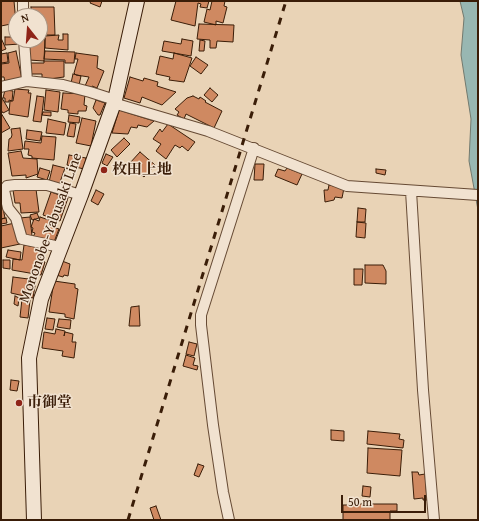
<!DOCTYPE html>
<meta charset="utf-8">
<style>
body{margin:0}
#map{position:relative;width:479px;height:521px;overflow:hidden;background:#e9d3b6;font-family:"Gentium Book Plus",serif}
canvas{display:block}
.frame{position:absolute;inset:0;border:2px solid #3a1d08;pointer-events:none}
.north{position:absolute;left:8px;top:8px;width:40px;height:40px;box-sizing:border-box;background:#f1e2d0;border:1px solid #a89380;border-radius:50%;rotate:343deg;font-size:11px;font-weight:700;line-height:16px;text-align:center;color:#3a1d08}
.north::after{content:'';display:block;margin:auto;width:14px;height:18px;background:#8f2418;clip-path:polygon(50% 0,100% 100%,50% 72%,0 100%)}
.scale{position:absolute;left:341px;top:495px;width:85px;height:18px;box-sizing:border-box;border:2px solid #3a1d08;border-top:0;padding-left:5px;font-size:12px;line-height:14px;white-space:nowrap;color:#3a1d08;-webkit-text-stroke:3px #f1e2d0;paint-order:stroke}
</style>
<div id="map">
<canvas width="479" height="521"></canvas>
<div class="frame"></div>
<div class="north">N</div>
<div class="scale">50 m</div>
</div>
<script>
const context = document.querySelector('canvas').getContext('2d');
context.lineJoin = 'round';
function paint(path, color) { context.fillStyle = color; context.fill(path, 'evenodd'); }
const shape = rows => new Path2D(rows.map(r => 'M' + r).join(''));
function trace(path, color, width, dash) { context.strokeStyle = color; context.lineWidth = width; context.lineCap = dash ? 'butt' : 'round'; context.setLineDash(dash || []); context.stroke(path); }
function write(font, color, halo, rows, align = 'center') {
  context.font = font + ' "Gentium Book Plus","Noto Serif JP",serif'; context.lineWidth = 3; context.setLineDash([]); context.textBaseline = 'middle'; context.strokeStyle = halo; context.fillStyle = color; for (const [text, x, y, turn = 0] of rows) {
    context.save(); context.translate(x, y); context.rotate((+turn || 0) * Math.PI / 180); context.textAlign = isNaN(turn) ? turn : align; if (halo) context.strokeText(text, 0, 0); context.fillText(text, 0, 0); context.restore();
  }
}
const water = shape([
 [460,1,478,1,478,210,469,161,471,119,461,55,464,18,460,1]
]);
paint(water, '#98b7b2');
trace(water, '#72796e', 1);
const building = shape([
 [1,1,14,1,16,23,1,26,1,1],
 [91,1,102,1,100,7,90,3,91,1],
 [176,1,209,1,207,8,200,7,201,4,198,3,195,26,171,20,176,1],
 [212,1,225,1,224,6,227,7,223,23,216,21,216,25,204,22,207,9,210,10,212,1],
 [31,7,54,7,55,35,40,35,40,16,32,16,31,7],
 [199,24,234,25,233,42,217,41,216,48,210,48,210,40,197,39,199,24],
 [63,34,68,34,68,50,45,48,45,36,59,35,58,40,63,40,63,34],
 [5,37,16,37,16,40,20,40,20,44,5,45,5,37],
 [1,38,6,49,1,51,1,38],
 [40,38,45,38,44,61,29,60,29,40,40,40,40,38],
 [182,39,193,41,191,56,162,51,164,41,181,44,182,39],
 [200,40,205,41,204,51,199,51,200,40],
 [16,51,22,79,5,83,4,77,1,77,1,64,9,63,8,53,16,51],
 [45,51,75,52,74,63,65,63,65,60,44,59,45,51],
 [7,53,8,62,1,63,1,54,7,53],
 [76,53,98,56,97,68,104,71,97,88,92,86,92,89,85,86,89,77,76,75,74,73,78,59,75,59,76,53],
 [174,53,192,58,184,82,169,80,170,77,156,74,160,56,173,59,174,53],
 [196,57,208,65,201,74,190,66,196,57],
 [44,61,64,61,64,77,49,79,42,78,42,74,30,74,30,63,44,63,44,61],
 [73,74,81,76,79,85,71,83,73,74],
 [130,77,143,81,144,78,158,82,157,86,176,92,162,105,142,97,140,103,124,98,130,77],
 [210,88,218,95,212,102,204,95,210,88],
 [15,89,29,90,28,93,31,93,28,117,9,114,10,101,13,101,15,89],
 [5,90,13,91,12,101,9,100,9,102,5,102,5,98,3,98,5,90],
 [46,90,60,92,58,112,44,110,46,90],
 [63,93,85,94,84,105,87,106,86,111,78,111,78,114,68,113,68,110,61,109,63,93],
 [37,96,44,97,41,122,33,121,37,96],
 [193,96,199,99,200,97,206,101,205,102,222,111,214,128,186,114,184,119,177,115,179,112,175,109,187,98,193,96],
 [2,98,9,110,3,113,1,110,2,98],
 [96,100,105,103,100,115,98,115,93,108,96,100],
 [119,110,154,121,147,127,138,125,137,128,131,127,128,134,112,133,119,110],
 [43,112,51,112,51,116,42,115,43,112],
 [1,113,10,128,1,133,1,113],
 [69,115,80,117,79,123,68,122,69,115],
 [82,118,96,121,91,146,76,143,82,118],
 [48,119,66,123,64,135,46,133,48,119],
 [70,123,76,124,74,137,67,136,70,123],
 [168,124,195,142,188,151,182,146,180,148,175,145,166,159,156,151,161,144,153,139,160,129,162,132,168,124],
 [20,128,23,149,8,151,9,139,11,138,12,135,11,129,20,128],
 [27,130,42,132,40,141,26,139,27,130],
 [42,136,56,137,54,160,32,158,32,156,28,155,29,149,24,149,25,141,41,143,42,136],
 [124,138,130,144,117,157,111,150,124,138],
 [21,151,23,158,37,159,38,174,26,178,26,175,12,176,8,153,21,151],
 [140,152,155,165,144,177,129,164,140,152],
 [106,154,113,157,107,166,102,163,106,154],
 [69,155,86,158,84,169,67,165,69,155],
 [255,164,264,164,263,180,254,180,255,164],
 [53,165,65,168,59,185,49,182,53,165],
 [40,168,50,171,47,180,37,177,40,168],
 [287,168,302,174,297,185,275,176,278,169,285,171,287,168],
 [376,169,386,170,385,175,376,173,376,169],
 [329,185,344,188,342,198,335,197,334,200,325,202,324,190,328,190,329,185],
 [36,189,39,212,21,213,20,203,15,203,13,190,36,189],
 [96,190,104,194,98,205,91,201,96,190],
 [51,192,68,198,60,221,43,215,51,192],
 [1,198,5,218,1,219,1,198],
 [358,208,366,209,365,222,357,222,358,208],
 [37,213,39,218,32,220,30,215,37,213],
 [30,217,32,236,25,237,20,218,30,217],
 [40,217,55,222,53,227,59,229,54,242,33,237,35,233,32,232,33,228,31,227,34,219,39,221,40,217],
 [6,218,7,223,1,224,1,219,6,218],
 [357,222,366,223,365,238,356,237,357,222],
 [15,223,20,244,1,248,1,226,15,223],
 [24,245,42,248,40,261,45,262,41,275,12,270,13,259,22,260,24,245],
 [8,250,21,252,20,260,6,257,8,250],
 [3,260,10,260,10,269,3,268,3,260],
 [62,261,70,264,68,276,64,275,63,277,56,275,62,261],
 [365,265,383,265,386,271,386,284,365,283,365,265],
 [354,269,363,269,362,285,354,285,354,269],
 [13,277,36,280,33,298,11,293,13,277],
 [54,281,75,284,75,288,78,289,74,319,65,317,65,314,49,312,54,281],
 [15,296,19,298,18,306,14,304,15,296],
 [22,299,30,300,28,318,20,317,22,299],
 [139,306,140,326,129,326,131,307,139,306],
 [47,318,55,319,53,330,45,329,47,318],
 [59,319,71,320,70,329,57,327,59,319],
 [56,329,65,331,64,336,65,332,73,334,72,342,76,342,74,358,62,356,63,351,42,348,44,332,55,334,56,329],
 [189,342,197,344,194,356,186,354,189,342],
 [186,355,195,358,193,365,198,366,197,370,183,366,186,355],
 [11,380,19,381,17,391,10,390,11,380],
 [331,430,344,431,344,441,331,440,331,430],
 [368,431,400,434,399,439,404,440,403,448,367,444,368,431],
 [368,448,402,450,400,476,367,473,368,448],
 [198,464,204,466,199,477,194,475,198,464],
 [412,472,418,472,419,475,425,474,427,500,423,500,423,498,414,499,412,472],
 [363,486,371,487,370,497,362,496,363,486],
 [353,504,397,504,397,511,390,511,390,520,343,520,343,505,353,505,353,504],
 [156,506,161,520,154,520,150,508,156,506]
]);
paint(building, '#cf8961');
trace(building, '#3a1d08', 1);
const minor = shape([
 [23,1,23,16],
 [24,40,27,81],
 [1,87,27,81,63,85,90,92,115,100,120,105,208,131,347,186,478,195],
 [411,191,423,390,434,520],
 [60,247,22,239,16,218,8,208,4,190,7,186,15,185,47,185,81,195],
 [229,520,223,492,213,425,201,325,201,315,254,148]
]);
const secondary = shape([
 [34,520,29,358,41,299,81,195,115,100,137,1]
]);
trace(minor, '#664a34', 12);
trace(secondary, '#3a1d08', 16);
trace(minor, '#f1e2d0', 10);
trace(secondary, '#f1e2d0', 14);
trace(shape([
 [128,520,286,1]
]), '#3a1d08', 3, [7, 7]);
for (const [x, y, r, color] of [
 [104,170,4,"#8f2418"],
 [19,403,4,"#8f2418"]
]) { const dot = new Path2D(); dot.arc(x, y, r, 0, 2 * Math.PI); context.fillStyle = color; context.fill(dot); trace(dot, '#f1e2d0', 1.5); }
write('bold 15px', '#3a1d08', '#f1e2d0', [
 ["枚田上地",112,170],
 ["市御堂",27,403]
], 'left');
write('15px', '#3a1d08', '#f1e2d0', [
 ["Mononobe-Yabusaki Line",51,228,-70]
]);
</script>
